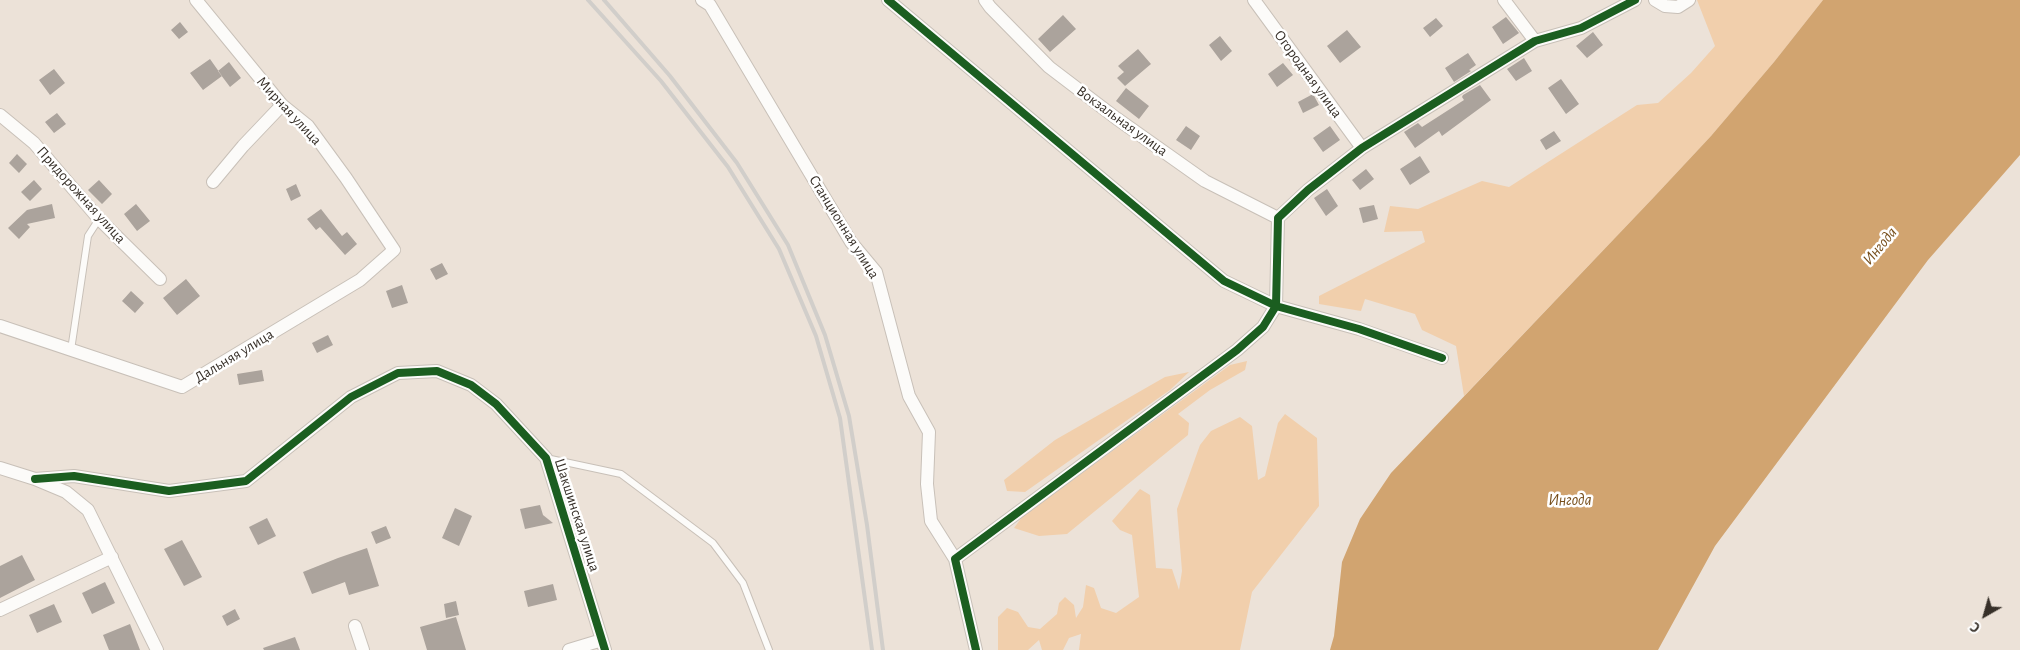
<!DOCTYPE html>
<meta charset="utf-8">
<style>
body{margin:0}
#map{position:relative;width:2020px;height:650px;overflow:hidden;background:#ece2d8;font-family:"Alegreya Sans",sans-serif}
canvas{display:block}
.north{position:absolute;left:1960px;top:590px;width:50px;height:50px;-webkit-text-stroke:4px #fff;paint-order:stroke;rotate:218deg;font-size:14px;font-weight:700;line-height:20px;text-align:center;color:#373029}
.north::after{content:'';display:block;margin:auto;width:18px;height:22px;background:#373029;clip-path:polygon(50% 0,100% 100%,50% 72%,0 100%)}
</style>
<div id="map">
<canvas width="2020" height="650"></canvas>
<div class="north">С</div>
</div>
<script>
const context = document.querySelector('canvas').getContext('2d');
context.lineJoin = 'round';
function paint(path, color) { context.fillStyle = color; context.fill(path, 'evenodd'); }
const shape = rows => new Path2D(rows.map(r => 'M' + r).join(''));
function trace(path, color, width, dash) { context.strokeStyle = color; context.lineWidth = width; context.lineCap = dash ? 'butt' : 'round'; context.setLineDash(dash || []); context.stroke(path); }
function write(font, color, halo, rows, align = 'center') {
  context.font = font + ' "Alegreya Sans",sans-serif'; context.lineWidth = 5; context.setLineDash([]); context.textBaseline = 'middle'; context.strokeStyle = halo; context.fillStyle = color; for (const [text, x, y, turn = 0] of rows) {
    context.save(); context.translate(x, y); context.rotate((+turn || 0) * Math.PI / 180); context.textAlign = isNaN(turn) ? turn : align; if (halo) context.strokeText(text, 0, 0); context.fillText(text, 0, 0); context.restore();
  }
}
paint(shape([
 [1697,0,1823,0,1774,62,1711,136,1654,197,1464,396,1456,346,1422,330,1415,314,1365,299,1361,311,1319,304,1319,296,1425,242,1422,231,1384,232,1390,206,1418,209,1482,181,1509,187,1637,105,1658,103,1691,73,1715,46],
 [1247,361,1245,370,1210,390,1178,414,1189,423,1188,435,1067,534,1039,536,1014,528,1022,517,1230,365],
 [1189,372,1170,390,1025,492,1007,491,1004,480,1055,440,1165,377],
 [1285,414,1317,438,1319,506,1252,592,1240,650,1079,650,1081,634,1069,638,1063,650,1042,650,1039,640,1028,650,998,650,998,617,1007,608,1018,612,1028,627,1040,629,1057,614,1059,603,1065,597,1074,605,1076,618,1083,607,1086,585,1094,588,1101,608,1116,613,1139,597,1132,535,1120,530,1112,521,1140,489,1150,495,1156,568,1172,569,1179,590,1182,571,1177,509,1200,445,1211,431,1240,417,1252,426,1258,480,1265,476,1278,423]
]), '#f1cfac');
paint(shape([
 [1823,0,2020,0,2020,155,1928,260,1715,546,1658,650,1330,650,1334,636,1342,562,1360,519,1391,473,1654,197,1711,136,1774,62]
]), '#d1a470');
paint(shape([
 [1063,15,1076,29,1050,52,1038,39],
 [1506,17,1519,33,1503,44,1492,27],
 [1436,18,1443,26,1430,37,1423,28],
 [180,22,188,32,179,39,171,30],
 [1347,30,1361,47,1340,63,1327,46],
 [1593,32,1603,45,1587,58,1576,46],
 [1220,36,1232,51,1221,61,1209,45],
 [1138,49,1151,64,1125,86,1117,78,1124,72,1118,66],
 [1468,53,1476,65,1469,70,1471,71,1454,82,1445,68],
 [1524,58,1532,71,1516,81,1507,69],
 [210,59,222,76,203,90,190,73],
 [229,62,241,78,230,87,218,71],
 [1283,63,1293,75,1277,87,1268,74],
 [54,69,65,83,50,95,39,80],
 [1561,79,1579,104,1566,114,1548,88],
 [1480,85,1491,100,1442,136,1439,131,1415,148,1404,132,1418,123,1422,127,1464,100,1462,97,1463,95],
 [1126,88,1149,106,1139,119,1116,101],
 [1313,94,1319,105,1303,113,1298,102],
 [57,113,66,124,54,133,45,122],
 [1186,126,1200,136,1191,150,1176,140],
 [1330,126,1340,140,1323,152,1313,138],
 [1554,131,1561,141,1546,150,1540,140],
 [17,154,27,164,19,173,9,163],
 [1420,156,1430,172,1410,185,1400,169],
 [1366,169,1374,179,1360,190,1352,180],
 [34,180,42,189,30,201,21,192],
 [99,180,112,194,102,204,88,190],
 [296,184,301,196,291,201,286,189],
 [1327,189,1338,206,1326,216,1314,198],
 [52,204,55,218,27,224,30,227,19,239,8,228,27,210],
 [136,204,150,221,137,231,124,214],
 [1374,205,1378,219,1363,223,1359,208],
 [321,209,342,236,347,232,357,244,345,255,320,227,316,230,307,219],
 [442,263,448,274,436,280,430,269],
 [186,279,200,296,177,315,163,298],
 [402,285,408,303,392,308,386,291],
 [131,291,144,303,135,313,122,301],
 [328,335,333,345,317,353,312,343],
 [262,370,264,381,239,385,237,374],
 [540,505,543,515,553,523,525,529,520,509],
 [455,508,472,516,459,546,442,538],
 [267,518,276,536,258,545,249,527],
 [386,526,391,538,376,544,371,532],
 [182,540,202,577,184,586,164,549],
 [367,548,379,586,349,595,345,582,312,594,303,572,338,558],
 [22,555,35,580,0,598,0,566],
 [105,582,115,603,92,614,82,593],
 [553,584,557,600,528,607,524,591],
 [456,601,459,615,446,618,444,604],
 [54,604,62,622,37,633,29,615],
 [235,609,240,619,227,626,222,616],
 [456,617,466,650,427,650,420,627],
 [130,624,140,650,109,650,103,635],
 [295,637,300,650,264,650,263,648]
]), '#aba39c');
const lane = shape([
 [71,350,88,236,99,219],
 [546,458,621,474,713,543,743,583,769,650]
]);
const street = shape([
 [702,0,710,5,851,242,876,272,909,396,929,432,927,484,931,521,955,559],
 [888,0,1224,281,1276,306,1359,329,1442,358],
 [985,0,990,7,1049,67,1116,118,1205,181,1278,218],
 [1254,0,1362,148],
 [1504,0,1535,41],
 [1655,0,1665,6,1678,7,1689,0],
 [0,115,34,143,99,219,160,279],
 [213,182,243,146,282,105],
 [0,326,182,387,360,280,394,250,346,178,308,126,282,105,196,0],
 [0,468,35,479,66,492,88,510,157,650],
 [35,479,74,476,169,491,246,481,351,397,398,373,437,371,471,385,496,404,546,458,605,650],
 [0,610,112,557],
 [355,626,363,650],
 [569,650,602,640],
 [976,650,955,559,1237,350,1263,327,1276,306,1278,218,1308,190,1362,148,1535,41,1581,28,1635,0]
]);
trace(lane, '#c8c0b8', 8);
trace(street, '#c8c0b8', 14);
trace(lane, '#fcfbf9', 6);
trace(street, '#fcfbf9', 12);
trace(shape([
 [588,0,661,81,728,167,779,249,816,336,840,418,872,650],
 [604,0,670,76,737,163,788,245,825,335,849,416,867,525,883,650]
]), '#d1ceca', 4);
trace(shape([
 [888,0,1224,281,1276,306,1359,329,1442,358],
 [35,479,74,476,169,491,246,481,351,397,398,373,437,371,471,385,496,404,546,458,605,650],
 [976,650,955,559,1237,350,1263,327,1276,306,1278,218,1308,190,1362,148,1535,41,1581,28,1635,0]
]), '#1b5e20', 8);
write('15px', '#373029', '#fff', [
 ["Огородная улица",1308,74,54],
 ["Мирная улица",289,111,47],
 ["Вокзальная улица",1122,121,36],
 ["Придорожная улица",81,195,48],
 ["Станционная улица",844,227,58],
 ["Дальняя улица",234,356,-31],
 ["Шакшинская улица",577,515,72]
]);
write('italic 16px', '#764d19', '#fff', [
 ["Ингода",1880,246,-50],
 ["Ингода",1570,500]
]);
</script>
